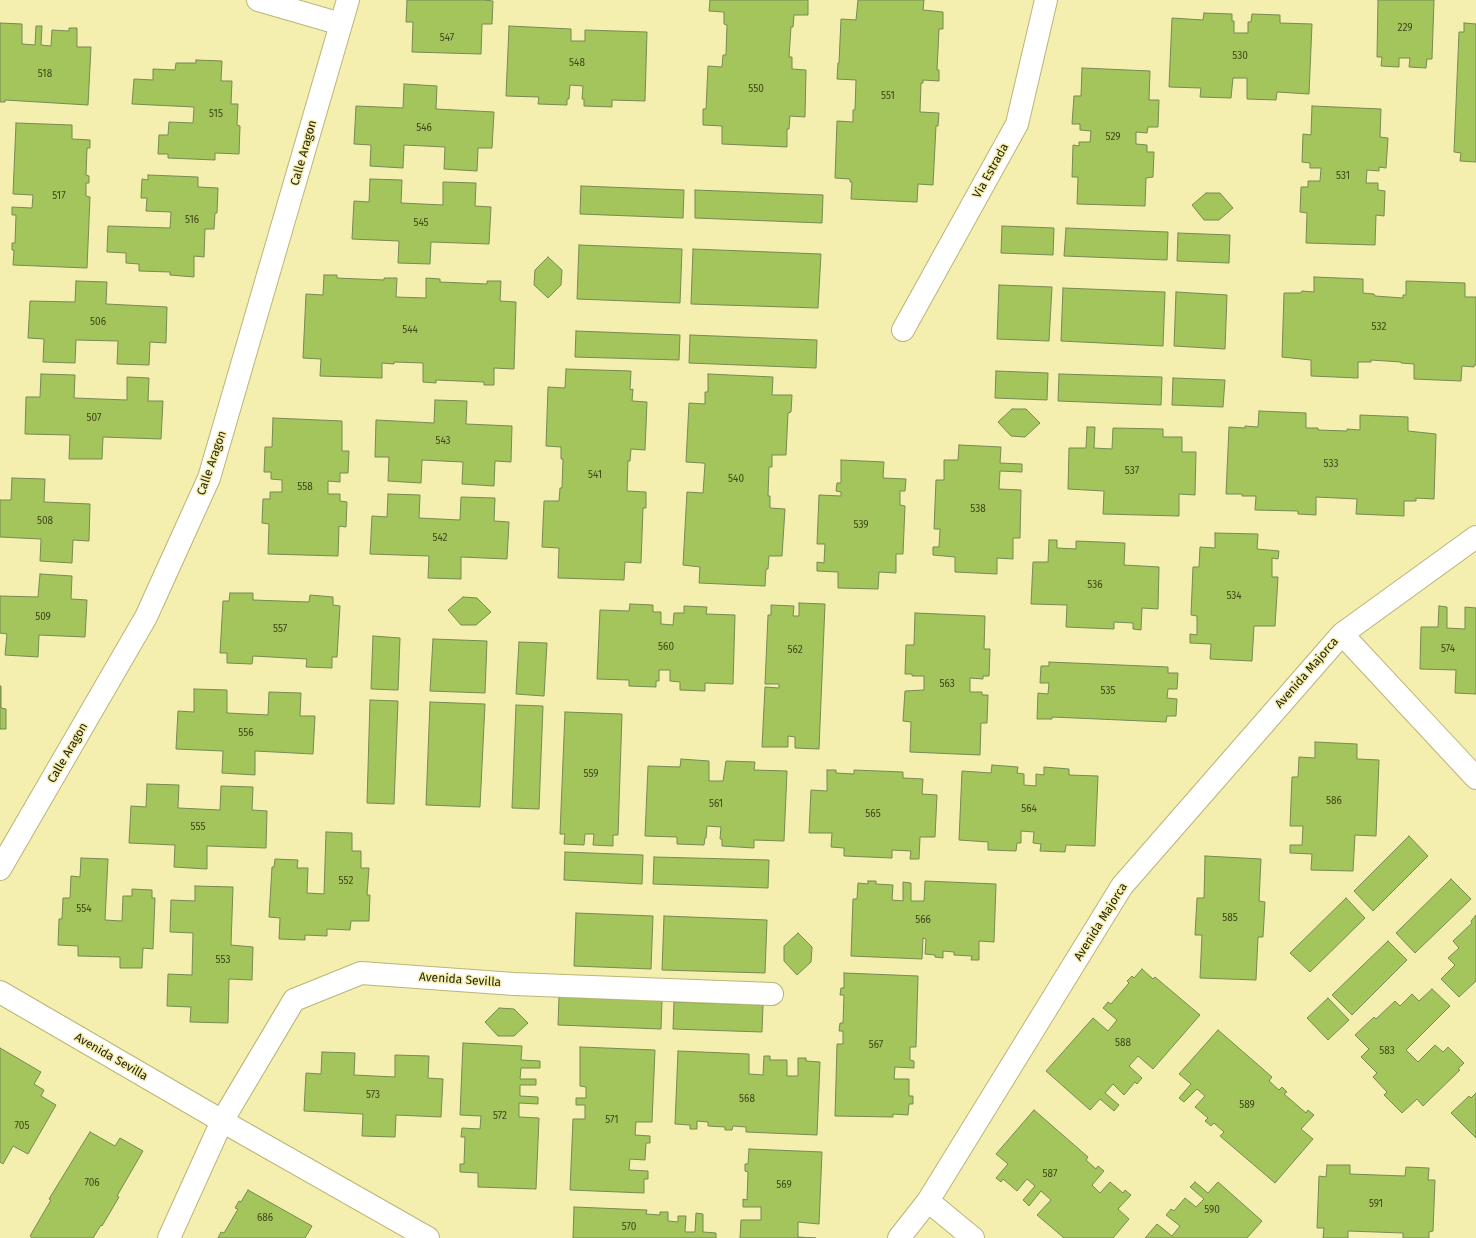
<!DOCTYPE html>
<style>
body{margin:0}
canvas{display:block;background:#f4eeaf}
</style>
<canvas width="1476" height="1238"></canvas>
<script>
const context = document.querySelector('canvas').getContext('2d');
context.lineJoin = 'round';
function paint(path, color) { context.fillStyle = color; context.fill(path, 'evenodd'); }
const shape = rows => new Path2D(rows.map(r => 'M' + r).join(''));
function trace(path, color, width, dash) { context.strokeStyle = color; context.lineWidth = width; context.lineCap = dash ? 'butt' : 'round'; context.setLineDash(dash || []); context.stroke(path); }
function write(font, color, halo, rows, align = 'center') {
  context.font = font + ' "Fira Sans",sans-serif'; context.lineWidth = 3; context.setLineDash([]); context.textBaseline = 'middle'; context.strokeStyle = halo; context.fillStyle = color; for (const [text, x, y, turn = 0] of rows) {
    context.save(); context.translate(x, y); context.rotate((+turn || 0) * Math.PI / 180); context.textAlign = isNaN(turn) ? turn : align; if (halo) context.strokeText(text, 0, 0); context.fillText(text, 0, 0); context.restore();
  }
}
const building = shape([
 [407,0,483,0,493,1,492,24,482,24,481,54,412,52,413,22,406,22,407,0],
 [710,0,808,0,808,15,794,15,793,27,791,27,789,57,792,57,792,69,806,70,805,117,790,116,789,129,787,129,787,147,722,144,722,126,703,125,703,109,706,109,708,66,722,67,723,55,726,55,727,25,724,24,724,12,709,11,710,0],
 [858,0,924,0,923,10,943,12,943,29,939,29,937,70,939,70,939,81,923,80,923,83,921,83,920,112,939,113,938,126,936,126,933,185,918,184,917,202,851,199,852,182,850,182,850,179,835,178,837,121,853,122,853,110,855,110,856,80,837,79,838,63,839,63,841,19,856,20,858,0],
 [1378,0,1434,0,1432,59,1427,59,1426,68,1409,67,1410,58,1399,58,1399,67,1381,66,1382,57,1377,57,1378,0],
 [1204,13,1232,14,1232,21,1234,21,1234,33,1248,33,1248,22,1251,22,1252,14,1280,15,1280,23,1312,24,1309,94,1277,92,1276,100,1247,99,1247,78,1233,78,1231,98,1200,97,1201,88,1169,87,1172,18,1203,20,1204,13],
 [0,23,22,24,22,44,35,45,36,26,42,26,41,45,51,46,52,30,69,31,69,28,77,28,77,47,91,47,88,105,5,100,5,102,0,102,0,23],
 [1464,23,1476,24,1476,162,1460,161,1461,153,1454,152,1459,32,1464,32,1464,23],
 [509,26,571,29,571,41,585,41,585,30,647,32,645,101,612,100,612,107,584,106,584,99,582,99,583,86,570,85,569,99,567,99,567,105,538,104,539,97,506,96,509,26],
 [196,60,222,61,221,81,232,81,231,104,238,104,237,125,240,126,239,154,215,153,215,160,168,158,168,154,158,154,159,135,168,135,169,122,193,123,194,107,132,104,134,79,153,80,153,69,175,70,176,63,196,63,196,60],
 [1082,68,1150,71,1149,100,1159,100,1158,127,1148,127,1147,133,1136,132,1136,144,1147,145,1147,152,1154,152,1153,177,1146,178,1145,206,1077,204,1078,177,1072,177,1073,145,1079,146,1079,142,1090,142,1091,131,1080,130,1080,124,1072,124,1074,96,1081,96,1082,68],
 [404,84,437,86,436,109,494,112,492,148,478,148,477,171,444,169,445,147,404,145,403,168,370,166,371,145,354,144,356,106,403,108,404,84],
 [1312,106,1381,109,1380,137,1388,138,1386,168,1379,167,1379,171,1367,170,1366,183,1378,183,1378,190,1385,191,1384,216,1376,215,1375,245,1306,243,1307,213,1300,212,1301,187,1308,187,1308,181,1320,181,1321,168,1310,168,1310,163,1302,162,1303,134,1311,135,1312,106],
 [16,123,72,125,72,139,90,140,90,148,87,148,86,175,89,176,89,183,86,183,86,196,90,197,87,268,13,265,14,250,12,250,12,243,15,243,16,215,12,215,12,207,32,208,33,195,13,194,16,123],
 [148,175,198,177,198,187,218,188,217,213,215,213,214,229,205,229,204,257,194,256,194,277,170,275,170,272,139,271,139,264,126,263,126,253,107,252,108,226,170,228,171,212,146,211,147,198,141,198,142,179,148,180,148,175],
 [370,179,402,180,401,203,443,205,443,182,476,183,475,206,491,207,489,244,431,242,430,264,398,263,399,241,352,239,354,201,369,202,370,179],
 [581,186,684,190,683,218,580,214,581,186],
 [695,190,823,195,822,223,695,218,695,190],
 [1206,193,1220,193,1233,208,1219,220,1204,220,1192,205,1206,193],
 [1002,226,1054,228,1053,255,1001,253,1002,226],
 [1066,228,1168,232,1167,260,1064,256,1066,228],
 [1178,233,1230,235,1229,263,1177,261,1178,233],
 [579,245,682,249,680,303,577,299,579,245],
 [693,249,821,254,818,308,691,304,693,249],
 [548,257,562,270,561,285,548,298,534,285,535,270,548,257],
 [324,275,337,275,337,278,384,280,384,278,397,278,396,297,426,298,426,278,440,279,440,282,487,284,487,281,501,281,500,301,516,302,514,369,494,368,494,385,484,385,484,382,436,380,436,383,423,382,423,363,394,362,394,364,382,363,382,378,320,376,321,359,303,358,306,294,323,295,324,275],
 [1314,277,1363,279,1363,293,1374,294,1375,296,1403,298,1403,295,1406,295,1406,281,1465,283,1465,297,1476,297,1476,365,1474,365,1474,367,1462,366,1461,381,1414,379,1414,364,1401,363,1401,362,1371,360,1371,362,1358,362,1358,378,1311,376,1311,360,1282,357,1284,293,1301,293,1302,291,1314,292,1314,277],
 [76,281,107,282,106,304,167,307,166,343,150,342,149,365,117,364,118,341,76,340,75,363,43,362,44,339,28,338,30,301,75,302,76,281],
 [999,285,1052,287,1049,341,997,339,999,285],
 [1063,288,1165,292,1163,346,1061,341,1063,288],
 [1176,292,1227,295,1225,349,1174,346,1176,292],
 [576,331,680,335,679,360,575,357,576,331],
 [690,335,817,340,816,368,689,363,690,335],
 [566,369,631,371,630,390,633,389,632,401,647,402,645,450,631,449,630,461,628,461,627,491,646,492,646,508,643,508,641,563,625,562,624,580,558,578,559,548,542,547,544,501,559,501,560,488,562,488,563,459,561,459,561,447,546,446,548,387,565,388,566,369],
 [996,371,1048,373,1047,400,995,398,996,371],
 [41,374,75,375,74,398,127,400,127,377,149,378,148,401,163,401,161,439,103,437,102,459,69,459,70,435,25,434,26,397,40,397,41,374],
 [708,374,773,377,772,395,792,395,791,412,788,413,786,455,772,455,772,467,769,467,768,496,770,496,770,508,785,509,782,556,769,556,768,569,766,569,765,586,699,583,700,567,683,565,687,492,703,493,705,464,703,463,686,462,689,403,705,404,705,392,708,392,708,374],
 [1059,374,1162,377,1161,405,1058,401,1059,374],
 [1173,378,1225,380,1223,407,1172,405,1173,378],
 [435,400,467,401,466,424,512,426,511,462,495,461,494,486,462,484,463,462,422,460,421,483,388,481,389,457,375,457,376,420,434,423,435,400],
 [1012,409,1026,409,1040,423,1025,437,1011,436,998,422,1012,409],
 [1259,411,1306,413,1306,428,1318,428,1318,430,1347,431,1347,429,1360,430,1360,415,1408,417,1408,431,1436,434,1434,499,1416,498,1416,501,1404,501,1404,516,1356,514,1357,499,1316,497,1316,515,1298,514,1298,511,1255,510,1256,496,1242,496,1242,494,1226,494,1229,427,1245,428,1245,426,1258,427,1259,411],
 [273,418,342,421,342,451,349,451,348,473,340,473,340,482,328,481,328,494,340,494,340,501,347,502,346,527,339,526,338,556,268,554,269,524,262,523,263,499,270,499,270,492,282,492,282,480,271,479,271,472,264,472,265,447,272,447,273,418],
 [1087,427,1095,427,1094,448,1112,449,1113,428,1163,429,1163,437,1182,437,1182,452,1196,452,1195,495,1179,494,1179,516,1103,514,1104,491,1068,489,1069,448,1086,448,1087,427],
 [959,445,1001,447,1000,463,1022,464,1022,472,1000,471,999,489,1021,490,1020,538,1013,538,1013,559,997,558,997,574,955,572,955,557,933,555,933,547,939,547,940,529,934,529,936,480,944,480,944,460,958,460,959,445],
 [841,460,884,462,883,478,906,479,905,491,900,491,900,505,905,506,903,554,896,554,896,573,879,572,878,589,838,588,838,572,817,571,817,562,824,563,825,544,817,544,819,495,841,496,841,492,836,491,837,483,841,483,841,460],
 [12,478,45,479,44,502,90,504,89,541,73,540,72,563,40,561,41,539,0,537,0,500,11,500,12,478],
 [388,494,420,495,419,518,460,520,461,497,495,498,494,521,509,522,507,559,461,557,461,579,428,578,429,556,370,554,372,516,387,517,388,494],
 [1215,533,1258,534,1257,549,1279,551,1278,559,1272,558,1272,577,1278,577,1275,626,1254,626,1252,661,1210,659,1211,644,1190,643,1190,634,1197,635,1197,616,1191,615,1193,567,1199,567,1200,547,1215,548,1215,533],
 [1049,540,1057,540,1057,548,1076,549,1076,541,1125,543,1124,565,1159,567,1158,609,1142,608,1141,630,1133,629,1133,623,1114,622,1114,629,1066,627,1067,605,1031,604,1033,562,1048,562,1049,540],
 [40,574,72,576,71,599,87,600,85,637,39,635,38,657,5,655,7,634,0,633,0,596,38,597,40,574],
 [230,593,253,593,253,600,309,602,310,595,333,597,333,605,340,606,337,657,332,657,332,668,306,667,307,659,253,656,252,664,227,663,227,653,220,653,223,601,229,601,230,593],
 [463,597,477,598,491,612,476,625,461,625,448,610,463,597],
 [799,603,825,604,819,749,795,748,795,737,788,736,788,747,762,747,765,687,779,688,779,684,765,684,768,615,771,615,771,605,794,606,793,616,799,616,799,603],
 [630,604,653,605,653,612,661,612,661,624,673,625,674,613,684,613,684,606,707,607,706,614,735,615,733,684,705,683,705,691,680,690,680,682,670,681,670,670,659,670,659,681,656,681,656,687,629,686,629,680,597,679,600,610,629,611,630,604],
 [1439,606,1447,607,1447,628,1465,629,1465,607,1476,608,1476,694,1455,693,1456,670,1420,669,1421,627,1438,627,1439,606],
 [915,613,985,616,984,649,990,649,989,676,983,676,983,679,970,678,970,692,982,692,982,695,988,695,987,723,981,723,980,755,910,752,911,722,903,721,905,691,924,690,924,676,912,676,912,674,905,674,906,645,914,645,915,613],
 [373,636,400,638,398,690,371,689,373,636],
 [433,639,487,641,485,693,430,691,433,639],
 [519,642,547,643,544,696,516,694,519,642],
 [1049,662,1168,667,1168,673,1178,673,1177,689,1168,689,1167,698,1177,699,1176,716,1167,716,1166,722,1052,717,1052,719,1037,719,1038,693,1048,694,1049,683,1040,683,1041,666,1049,666,1049,662],
 [0,686,1,686,1,708,6,709,6,729,0,729,0,686],
 [194,689,227,690,227,713,268,715,269,692,301,693,300,716,315,716,313,754,255,751,255,775,222,773,223,751,176,749,178,711,194,712,194,689],
 [370,700,398,701,394,804,367,803,370,700],
 [430,702,485,704,480,807,426,805,430,702],
 [516,705,543,706,539,809,512,808,516,705],
 [565,712,622,714,618,835,613,835,613,846,593,845,594,834,585,834,584,845,564,844,565,834,560,834,565,712],
 [1315,742,1357,744,1357,759,1379,760,1376,836,1355,835,1353,871,1311,870,1312,854,1290,853,1290,845,1302,845,1303,826,1290,826,1292,777,1298,777,1299,757,1315,758,1315,742],
 [681,759,709,761,709,781,723,781,726,761,755,762,754,770,787,771,784,841,754,840,754,848,722,846,722,839,720,839,721,827,707,826,706,838,705,838,704,845,677,844,677,837,645,836,648,766,680,767,681,759],
 [992,765,1018,767,1017,773,1024,774,1024,785,1036,786,1036,774,1044,775,1044,767,1069,769,1069,775,1098,776,1095,846,1066,845,1065,852,1040,851,1041,844,1033,843,1034,832,1021,831,1021,843,1017,843,1016,851,988,850,988,842,959,840,962,771,991,773,992,765],
 [827,770,836,770,836,773,854,774,854,770,903,772,903,778,923,779,922,794,937,795,935,837,920,837,919,859,910,859,911,851,892,850,892,858,844,856,844,848,831,847,832,833,809,833,811,790,827,791,827,770],
 [147,784,179,785,178,808,220,810,221,786,253,787,252,810,267,811,266,848,207,846,207,869,174,867,175,845,129,843,131,806,146,807,147,784],
 [326,832,352,833,352,851,361,851,361,868,369,868,367,895,370,895,369,921,351,921,350,930,327,929,327,936,305,935,305,940,279,939,280,918,269,917,272,867,274,867,275,859,298,860,297,868,308,868,307,893,324,894,326,832],
 [1409,836,1428,856,1373,911,1354,891,1409,836],
 [565,852,643,855,642,884,564,880,565,852],
 [1205,856,1261,859,1259,901,1265,902,1263,937,1258,937,1256,980,1200,978,1202,935,1195,935,1197,898,1204,898,1205,856],
 [654,857,769,860,768,888,653,884,654,857],
 [81,858,108,859,105,920,122,921,123,896,132,896,132,889,152,890,152,898,155,898,153,949,143,948,142,968,120,968,120,957,78,956,78,946,58,945,59,919,62,919,63,898,70,898,71,876,80,877,81,858],
 [1451,879,1471,899,1415,953,1396,933,1451,879],
 [868,881,876,881,876,884,893,885,892,900,903,901,903,882,911,883,911,901,924,901,925,881,996,884,994,942,979,941,979,960,971,960,972,956,954,955,954,952,943,951,943,958,935,957,935,955,925,954,926,939,923,938,922,959,851,956,853,899,857,899,858,883,868,884,868,881],
 [195,886,233,887,231,945,253,947,252,980,229,979,228,1023,190,1022,191,1007,167,1006,168,974,192,975,193,933,170,932,171,900,195,901,195,886],
 [1346,898,1365,918,1310,972,1290,953,1346,898],
 [576,913,653,916,651,969,574,966,576,913],
 [1476,915,1476,981,1459,997,1441,979,1455,965,1448,958,1459,948,1453,941,1472,923,1471,921,1476,915],
 [664,916,767,920,765,973,662,970,664,916],
 [798,933,812,947,811,962,797,975,784,961,784,946,798,933],
 [1388,941,1407,960,1352,1015,1332,995,1388,941],
 [1142,969,1153,979,1155,977,1200,1015,1153,1069,1138,1056,1129,1066,1142,1078,1137,1084,1135,1082,1124,1095,1113,1084,1105,1093,1119,1105,1114,1111,1100,1099,1090,1110,1046,1071,1093,1018,1108,1031,1117,1020,1103,1008,1108,1002,1111,1004,1129,983,1127,981,1132,976,1134,978,1142,969],
 [844,973,918,976,916,1047,910,1047,910,1060,914,1061,914,1068,895,1067,894,1079,909,1079,909,1096,913,1096,913,1104,909,1104,908,1115,893,1114,893,1117,835,1116,837,1044,843,1044,843,1031,839,1031,840,1023,843,1023,844,995,840,995,841,988,844,988,844,973],
 [1432,989,1450,1006,1406,1050,1418,1062,1435,1045,1443,1052,1448,1047,1464,1063,1458,1069,1460,1070,1423,1106,1417,1099,1402,1113,1384,1095,1387,1092,1373,1077,1377,1073,1361,1057,1369,1049,1355,1035,1374,1017,1376,1019,1395,1001,1400,1006,1412,994,1419,1001,1432,989],
 [559,997,662,1001,661,1029,558,1025,559,997],
 [1328,998,1349,1020,1328,1040,1307,1018,1328,998],
 [674,1002,763,1005,762,1032,673,1029,674,1002],
 [499,1008,514,1009,528,1023,514,1036,498,1036,485,1022,499,1008],
 [1218,1030,1272,1077,1269,1081,1279,1090,1282,1087,1287,1092,1284,1094,1306,1113,1308,1110,1314,1115,1301,1129,1313,1139,1275,1183,1220,1136,1224,1132,1214,1123,1211,1126,1205,1121,1208,1118,1195,1107,1205,1096,1197,1089,1184,1102,1179,1098,1191,1084,1179,1074,1218,1030],
 [463,1043,522,1046,521,1060,540,1061,540,1068,521,1068,520,1079,536,1079,536,1085,520,1085,520,1096,538,1097,538,1104,519,1103,519,1117,539,1118,536,1189,478,1187,478,1173,460,1172,460,1164,464,1164,465,1137,461,1137,462,1128,480,1129,481,1116,460,1115,463,1043],
 [580,1047,655,1050,652,1122,636,1122,635,1135,650,1136,650,1143,646,1143,645,1160,630,1159,629,1170,648,1171,648,1179,644,1179,644,1193,570,1190,573,1119,585,1119,585,1105,576,1105,576,1098,586,1098,586,1087,580,1086,580,1047],
 [0,1048,41,1072,34,1084,44,1090,41,1096,56,1105,28,1154,13,1146,3,1164,0,1162,0,1048],
 [678,1051,749,1054,749,1074,763,1075,764,1056,770,1056,770,1060,787,1060,787,1076,798,1076,798,1058,806,1058,806,1061,820,1062,817,1135,746,1132,746,1127,733,1126,732,1130,725,1130,725,1127,708,1126,708,1122,697,1121,697,1129,690,1129,690,1125,675,1124,678,1051],
 [322,1052,355,1053,354,1075,395,1077,395,1055,429,1056,428,1078,443,1079,441,1117,396,1115,395,1137,362,1136,363,1114,304,1111,306,1073,321,1074,322,1052],
 [1476,1093,1476,1138,1451,1113,1469,1096,1471,1098,1476,1093],
 [1034,1110,1088,1157,1086,1160,1096,1169,1098,1166,1104,1171,1092,1185,1100,1193,1110,1182,1123,1193,1125,1190,1131,1195,1118,1209,1129,1219,1113,1238,1064,1238,1037,1215,1051,1200,1041,1191,1029,1206,1023,1200,1035,1186,1027,1179,1017,1191,1003,1179,1001,1182,996,1178,1008,1164,996,1154,1034,1110],
 [90,1132,115,1146,120,1138,143,1151,117,1196,119,1197,102,1226,101,1225,93,1238,32,1238,30,1236,51,1200,49,1199,90,1132],
 [749,1149,822,1152,819,1224,798,1222,798,1237,816,1238,740,1238,741,1220,761,1220,761,1207,743,1207,743,1199,747,1200,748,1172,745,1171,745,1164,748,1164,749,1149],
 [1327,1165,1350,1165,1350,1174,1405,1176,1406,1167,1429,1168,1428,1180,1435,1180,1433,1231,1429,1232,1429,1238,1403,1238,1403,1233,1348,1231,1348,1238,1323,1238,1324,1228,1317,1228,1319,1176,1326,1177,1327,1165],
 [1195,1182,1208,1193,1218,1182,1262,1221,1247,1238,1145,1238,1157,1224,1172,1236,1180,1226,1166,1215,1171,1209,1174,1211,1185,1198,1196,1207,1204,1199,1190,1187,1195,1182],
 [248,1190,312,1226,305,1238,218,1238,221,1232,224,1233,238,1209,235,1208,239,1201,241,1202,248,1190],
 [574,1207,647,1210,646,1214,660,1215,660,1212,668,1212,668,1221,678,1222,678,1216,686,1216,685,1232,695,1232,696,1213,703,1214,703,1232,716,1233,716,1238,573,1238,574,1207]
]);
paint(building, '#a4c45c');
trace(building, '#778a52', 1);
const minor = shape([
 [258,0,341,24],
 [903,330,1017,124,1046,0],
 [1342,634,1476,778],
 [0,869,146,617,209,478,348,0],
 [0,992,222,1121,428,1238],
 [928,1201,973,1238],
 [169,1238,222,1121,294,1000,361,973,514,984,772,994],
 [899,1238,928,1201,1122,886,1342,634,1476,537]
]);
trace(minor, '#bab577', 24);
trace(minor, '#fff', 22);
write('10px', '#41481b', null, [
 ["229",1405,28],
 ["547",447,38],
 ["530",1240,56],
 ["548",577,63],
 ["518",45,74],
 ["550",756,89],
 ["551",888,96],
 ["515",216,114],
 ["546",424,128],
 ["529",1113,137],
 ["531",1343,176],
 ["517",59,196],
 ["516",192,220],
 ["545",421,223],
 ["506",98,322],
 ["532",1379,327],
 ["544",410,330],
 ["507",94,418],
 ["543",443,441],
 ["533",1331,464],
 ["537",1132,471],
 ["541",595,475],
 ["540",736,479],
 ["558",305,487],
 ["538",978,509],
 ["508",45,521],
 ["539",861,525],
 ["542",440,538],
 ["536",1095,585],
 ["534",1234,596],
 ["509",43,617],
 ["557",280,629],
 ["560",666,647],
 ["574",1448,649],
 ["562",795,650],
 ["563",947,684],
 ["535",1108,691],
 ["556",246,733],
 ["559",591,774],
 ["586",1334,801],
 ["561",716,804],
 ["564",1029,809],
 ["565",873,814],
 ["555",198,827],
 ["552",346,881],
 ["554",84,909],
 ["585",1230,918],
 ["566",923,920],
 ["553",223,960],
 ["588",1123,1043],
 ["567",876,1045],
 ["583",1387,1051],
 ["573",373,1095],
 ["568",747,1099],
 ["589",1247,1105],
 ["572",500,1116],
 ["571",612,1120],
 ["705",22,1126],
 ["587",1050,1174],
 ["706",92,1183],
 ["569",784,1185],
 ["591",1376,1204],
 ["590",1212,1210],
 ["686",265,1218],
 ["570",629,1227]
]);
write('12px', '#201e05', '#f4eeaf', [
 ["Calle Aragon",304,153,-74],
 ["Via Estrada",991,171,-61],
 ["Calle Aragon",212,463,-71],
 ["Avenida Majorca",1307,673,-49],
 ["Calle Aragon",68,753,-60],
 ["Avenida Majorca",1101,922,-58],
 ["Avenida Sevilla",460,980,4],
 ["Avenida Sevilla",111,1057,30]
]);
</script>
